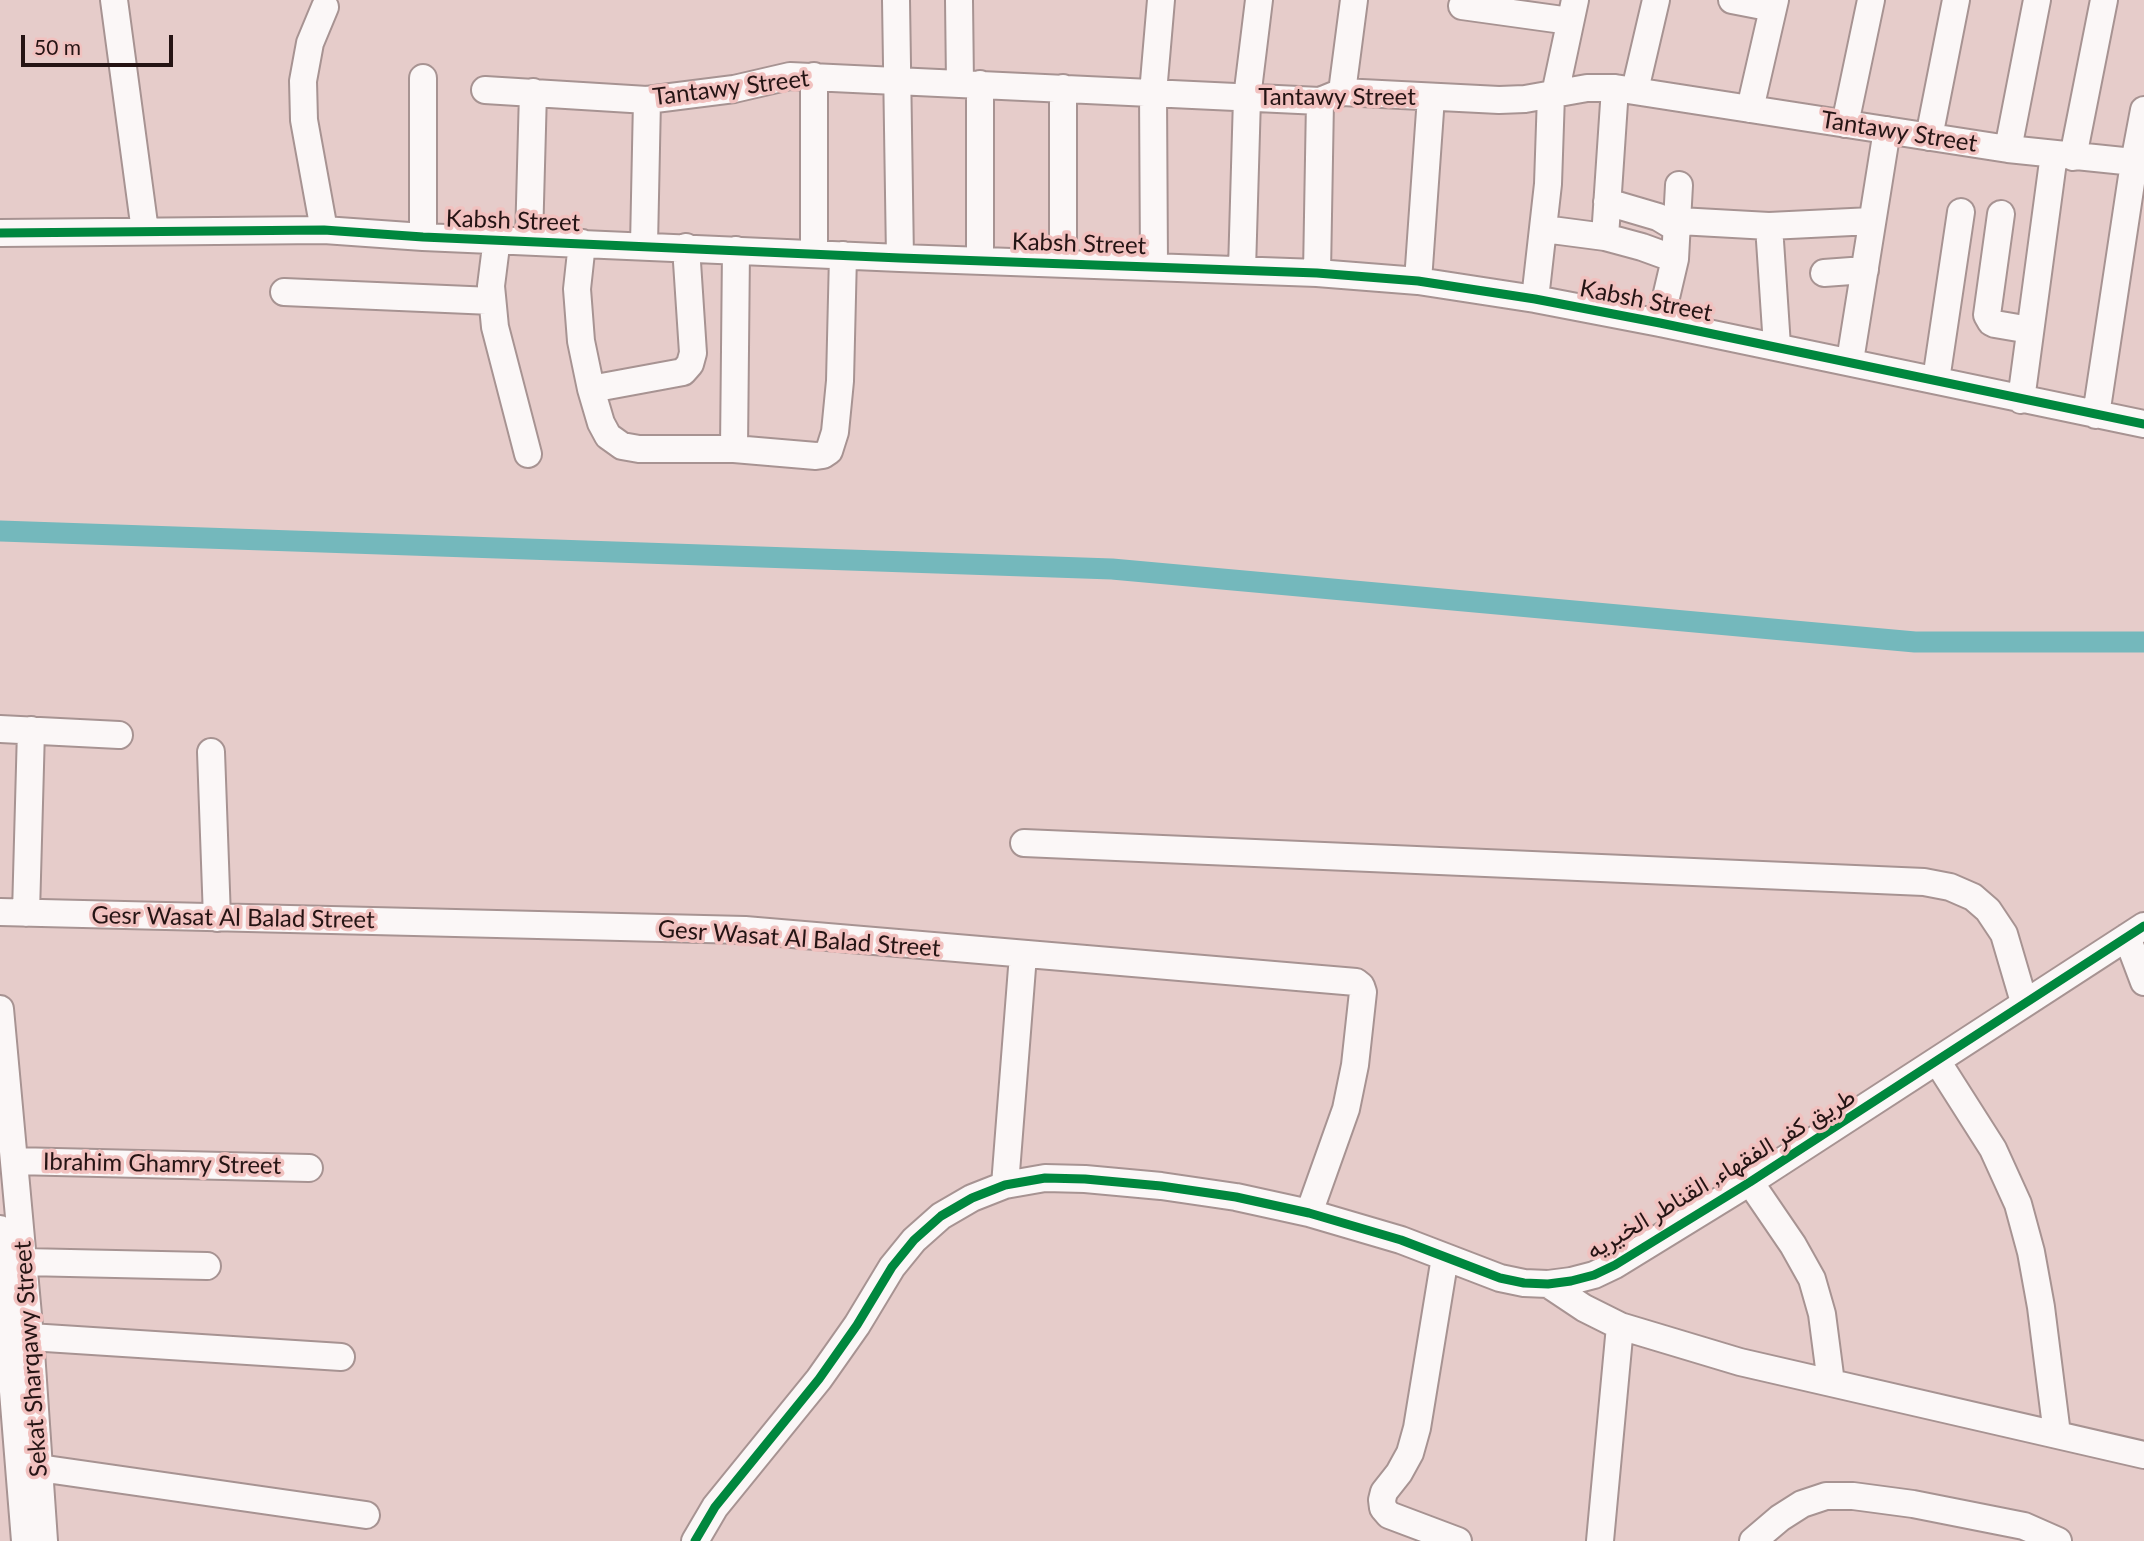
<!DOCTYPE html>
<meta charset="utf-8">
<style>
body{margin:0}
#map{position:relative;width:2144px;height:1541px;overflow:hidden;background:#e6ccca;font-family:Lato,sans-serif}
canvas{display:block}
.scale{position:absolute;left:21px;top:35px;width:152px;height:32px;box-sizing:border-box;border:4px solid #251414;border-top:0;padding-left:9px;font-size:21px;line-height:24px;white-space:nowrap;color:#251414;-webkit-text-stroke:5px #f1c1bf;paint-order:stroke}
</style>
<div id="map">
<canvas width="2144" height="1541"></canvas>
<div class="scale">50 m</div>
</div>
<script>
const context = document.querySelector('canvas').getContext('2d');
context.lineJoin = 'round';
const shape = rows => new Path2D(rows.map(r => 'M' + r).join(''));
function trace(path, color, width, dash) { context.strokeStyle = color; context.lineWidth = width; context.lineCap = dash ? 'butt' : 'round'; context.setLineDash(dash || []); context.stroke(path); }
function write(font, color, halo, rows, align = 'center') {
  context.font = font + ' Lato,Vazirmatn,sans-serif'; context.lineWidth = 7; context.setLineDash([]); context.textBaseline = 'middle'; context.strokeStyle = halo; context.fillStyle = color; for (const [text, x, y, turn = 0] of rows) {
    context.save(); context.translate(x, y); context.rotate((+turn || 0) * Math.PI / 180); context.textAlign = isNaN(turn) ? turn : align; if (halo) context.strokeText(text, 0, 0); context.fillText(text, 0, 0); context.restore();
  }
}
trace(shape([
 [0,531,1112,569,1915,642,2144,642]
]), '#74b8bc', 21);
const minor = shape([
 [114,0,145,231],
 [896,0,900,258],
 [959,0,960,83],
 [1732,0,1773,8],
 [1462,6,1570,21],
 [814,76,814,254],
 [423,78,423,237],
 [980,84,980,260],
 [1063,88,1063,263],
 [485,90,647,100,734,89,790,76,1320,101,1342,92,1499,100,1525,99,1587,88,1615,88,2008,149,2144,163],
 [1635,90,1656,0],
 [1342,92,1354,0],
 [1555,94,1575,0],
 [1750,109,1775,0],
 [1845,124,1871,0],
 [1929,137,1956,0],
 [2008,149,2037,0],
 [2073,157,2104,0],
 [1607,202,1658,217,1678,229],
 [2001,214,1987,315,1991,322,1995,324,2030,330],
 [1679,221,1769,226,1872,221],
 [1769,226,1777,346],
 [1544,229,1605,237,1642,247,1675,259],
 [324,230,304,120,303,81,310,43,325,7],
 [0,233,324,230,423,237,900,258,1317,273,1418,281,1535,299,1660,323,2144,424],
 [1605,237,1615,88],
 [497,238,491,286,495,327,528,454],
 [529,240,533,92],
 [582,243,577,289,581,341,591,389,601,423,608,436,622,446,639,449,734,449,816,456,823,455,829,451,835,432,840,381,843,255],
 [644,245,647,100],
 [1154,265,1153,93,1161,0],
 [1242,270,1247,98,1259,0],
 [1317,273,1320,101],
 [1824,273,1865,270],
 [1418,281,1431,97],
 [284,292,492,301],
 [1535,299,1548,184,1551,95],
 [1660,323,1675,259,1679,185],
 [1850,361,1887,130],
 [1936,380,1961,212],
 [591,389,683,372,690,364,693,353,686,247],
 [2021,400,2054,154],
 [2096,415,2134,163,2144,110],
 [734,449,736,250],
 [0,729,119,735],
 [211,752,217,918],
 [1024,843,1924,882,1950,887,1973,897,1988,910,2004,934,2024,1002],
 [0,912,745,930,1356,982,1361,986,1363,992,1355,1065,1346,1109,1309,1213],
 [26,913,31,730],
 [2127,937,2144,982],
 [0,1009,30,1337,44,1541],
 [1937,1061,1993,1149,2018,1204,2031,1252,2041,1307,2057,1434],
 [14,1161,309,1168],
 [1750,1182,1793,1245,1812,1279,1822,1314,1831,1383],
 [1005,1185,1023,955],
 [0,1229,25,1541],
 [1445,1257,1417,1428,1410,1453,1399,1473,1384,1492,1382,1500,1383,1508,1389,1515,1458,1541],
 [24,1262,207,1266],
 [1548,1284,1584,1308,1620,1326,1740,1362,2144,1455],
 [30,1337,341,1357],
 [39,1468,366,1515],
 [695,1541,715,1507,819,1379,857,1325,892,1267,914,1240,941,1216,972,1198,1005,1185,1045,1178,1085,1179,1161,1186,1236,1197,1309,1213,1401,1240,1500,1278,1524,1283,1548,1284,1571,1281,1594,1275,1615,1265,1750,1182,2144,926],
 [1600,1541,1620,1326],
 [1753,1541,1780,1518,1802,1504,1826,1496,1853,1496,1913,1504,2024,1526,2058,1541]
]);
trace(minor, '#a79392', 30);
trace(minor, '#fbf7f7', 26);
trace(shape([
 [0,233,324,230,423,237,900,258,1317,273,1418,281,1535,299,1660,323,2144,424],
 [695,1541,715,1507,819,1379,857,1325,892,1267,914,1240,941,1216,972,1198,1005,1185,1045,1178,1085,1179,1161,1186,1236,1197,1309,1213,1401,1240,1500,1278,1524,1283,1548,1284,1571,1281,1594,1275,1615,1265,1750,1182,2144,926]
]), '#00873e', 9);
write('24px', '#251414', '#f1c1bf', [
 ["Tantawy Street",731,88,-7],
 ["Tantawy Street",1337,97],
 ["Tantawy Street",1899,132,9],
 ["Kabsh Street",513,221,2],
 ["Kabsh Street",1079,244,2],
 ["Kabsh Street",1646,301,11],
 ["Gesr Wasat Al Balad Street",233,918,1],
 ["Gesr Wasat Al Balad Street",799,939,4],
 ["Ibrahim Ghamry Street",162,1164,1],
 ["طريق كفر الفقهاء, القناطر الخيريه",1721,1174,-31],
 ["Sekat Sharqawy Street",31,1359,-94]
]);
</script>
